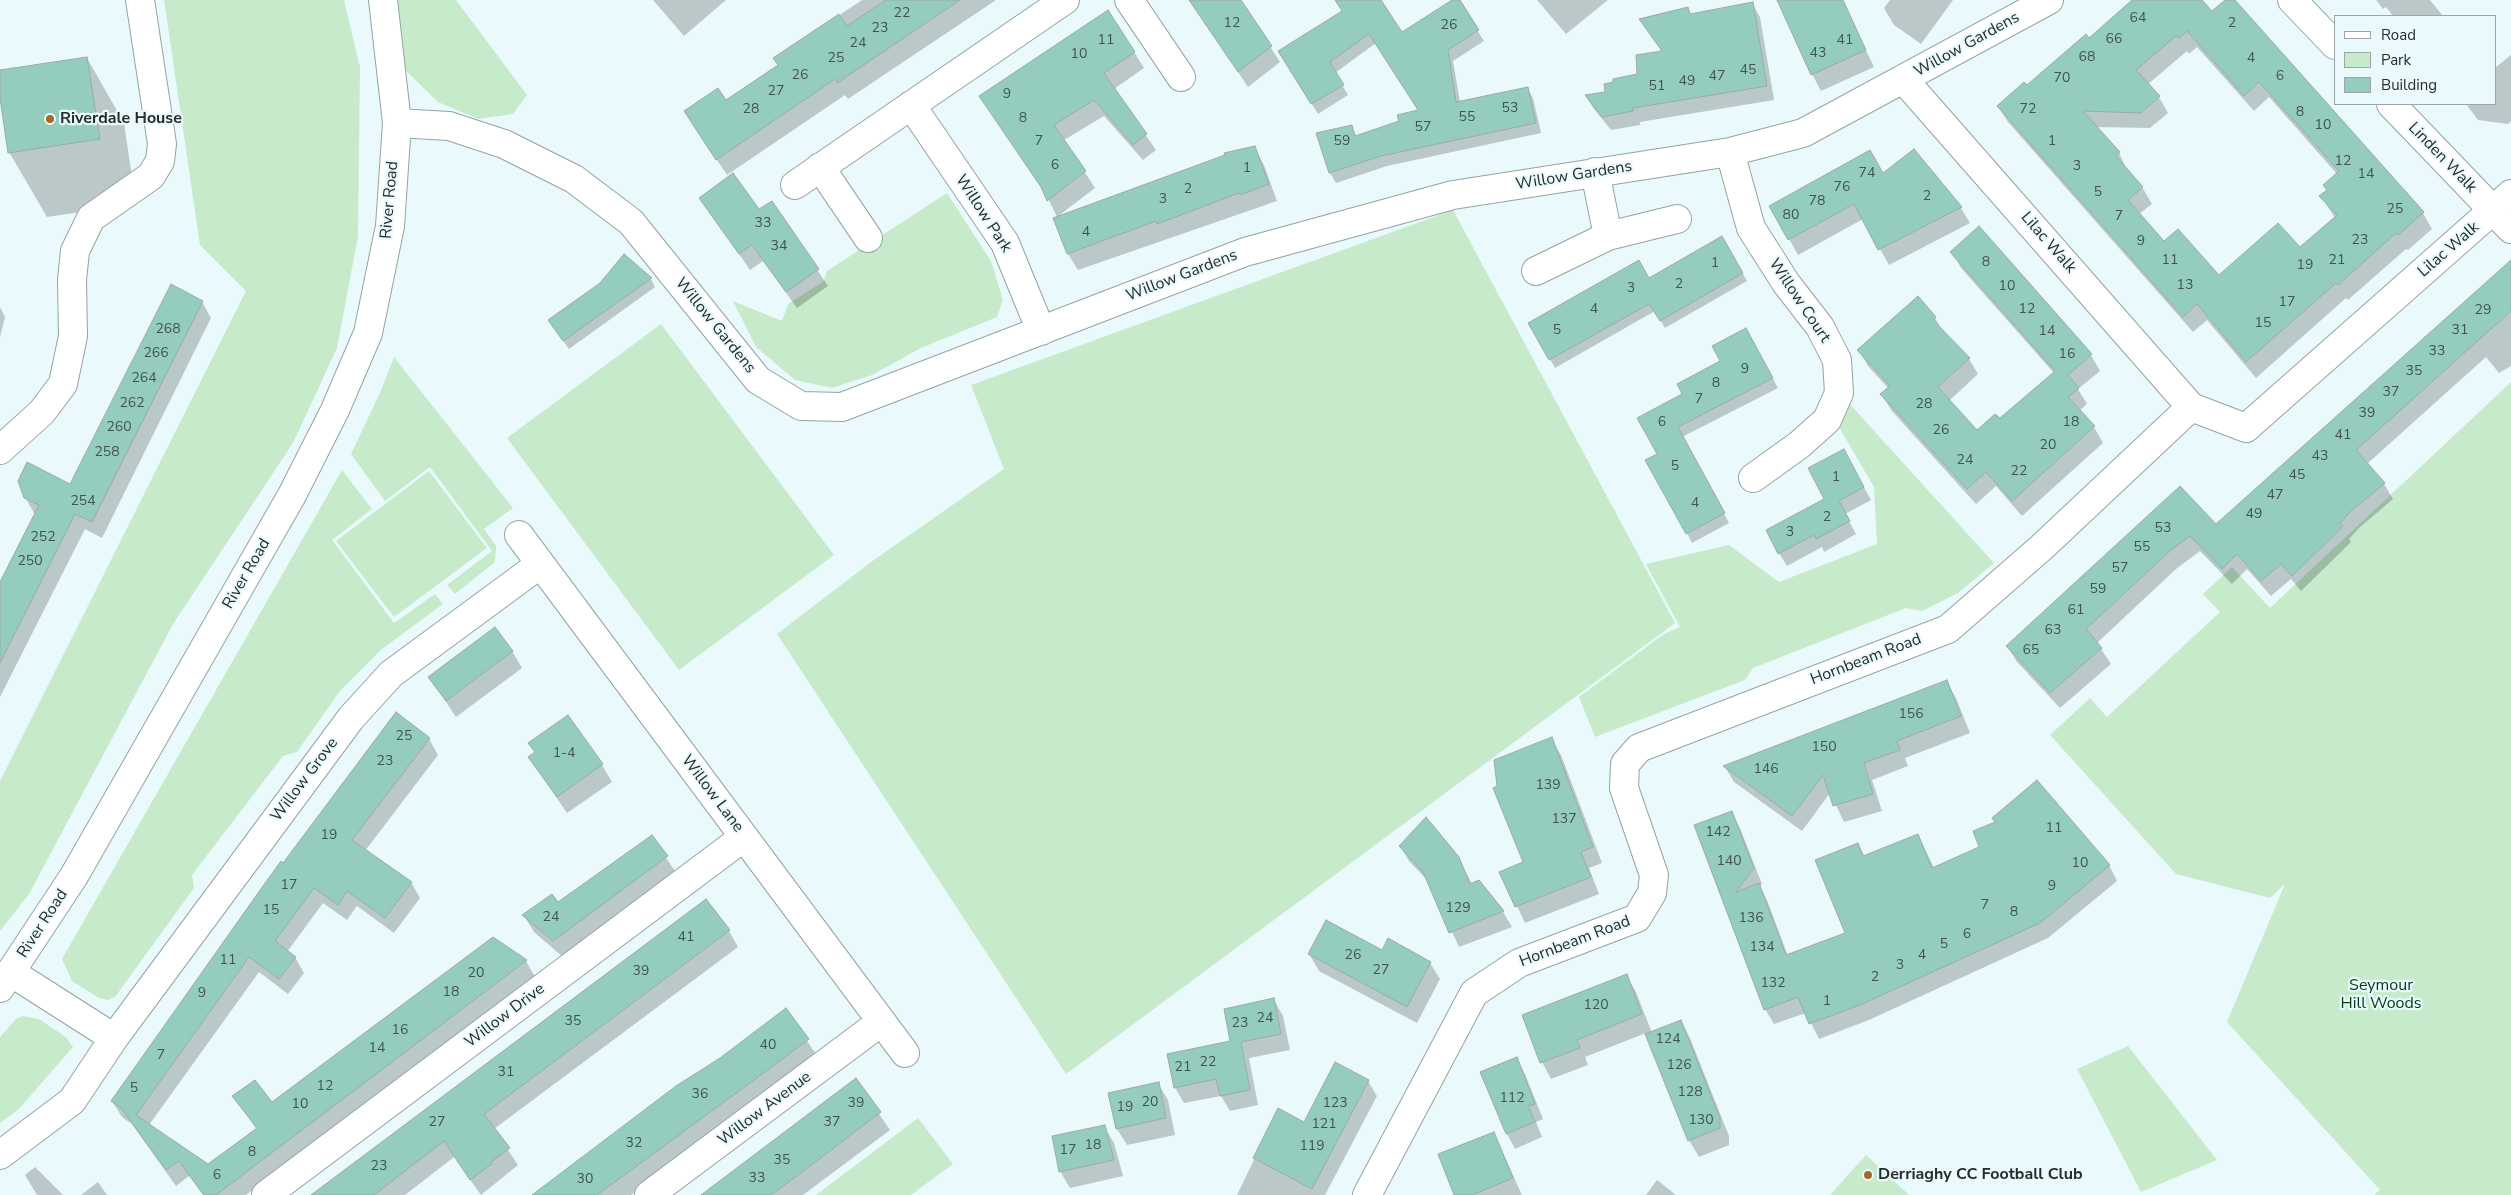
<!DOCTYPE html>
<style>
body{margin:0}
#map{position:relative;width:2511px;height:1195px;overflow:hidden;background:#eafafc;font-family:"Nunito Sans",sans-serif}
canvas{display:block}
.legend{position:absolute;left:2334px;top:15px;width:162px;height:90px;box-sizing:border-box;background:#eafafc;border:1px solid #9ca7a9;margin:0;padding:6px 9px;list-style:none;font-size:15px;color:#262b2c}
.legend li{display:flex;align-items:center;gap:10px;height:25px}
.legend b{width:25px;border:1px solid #9ca7a9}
</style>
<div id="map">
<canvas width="2511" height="1195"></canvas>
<ul class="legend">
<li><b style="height:6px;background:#fff"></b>Road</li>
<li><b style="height:14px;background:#c6eaca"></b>Park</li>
<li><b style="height:14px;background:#94cdbe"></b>Building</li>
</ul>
</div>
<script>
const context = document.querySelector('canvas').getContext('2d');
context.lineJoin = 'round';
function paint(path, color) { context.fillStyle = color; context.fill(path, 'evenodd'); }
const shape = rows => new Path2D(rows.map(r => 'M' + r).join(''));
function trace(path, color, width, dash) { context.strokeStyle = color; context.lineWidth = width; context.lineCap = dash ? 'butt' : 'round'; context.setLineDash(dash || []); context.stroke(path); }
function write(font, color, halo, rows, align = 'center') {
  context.font = font + ' "Nunito Sans",sans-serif'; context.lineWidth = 4.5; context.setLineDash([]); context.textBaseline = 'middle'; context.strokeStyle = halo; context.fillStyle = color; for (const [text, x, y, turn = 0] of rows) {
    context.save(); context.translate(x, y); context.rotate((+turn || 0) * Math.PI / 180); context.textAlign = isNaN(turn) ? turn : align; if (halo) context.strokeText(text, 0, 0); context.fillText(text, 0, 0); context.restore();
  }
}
paint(shape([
 [164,0,344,0,360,67,358,236,337,348,293,443,173,624,29,894,0,931,0,781,246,291,200,245],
 [391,0,456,0,527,95,513,114,478,119,438,102,403,68],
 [947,193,991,261,1003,300,997,317,921,348,872,375,832,388,795,380,756,347,733,301,782,321,788,304,824,281,827,271],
 [1453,210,1675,623,1066,1074,777,634,871,562,1004,469,971,385],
 [661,324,834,555,679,670,507,438],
 [394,357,513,508,484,529,496,546,495,562,455,594,447,585,492,551,430,467,385,501,351,454,380,393],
 [2511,382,2511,1195,2374,1195,2380,1190,2227,1022,2285,884,2270,898,2176,874,2050,735,2090,698,2107,717,2220,612,2203,594,2232,567,2270,608],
 [1847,401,1994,563,1958,593,1922,611,1906,608,1753,668,1745,680,1595,737,1579,697,1664,634,1680,627,1646,564,1729,545,1779,582,1877,544,1874,487,1836,422],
 [342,470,372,509,332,540,394,623,435,594,443,604,382,649,340,691,297,752,283,756,192,875,194,888,115,997,108,1000,99,998,72,981,62,959],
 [429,471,487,548,394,617,336,541],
 [23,1016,39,1019,66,1037,73,1047,19,1109,0,1123,0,1037,16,1019],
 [2128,1046,2217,1160,2141,1192,2077,1069],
 [918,1118,953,1164,911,1195,816,1195],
 [1866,1155,1909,1195,1830,1195]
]), '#c6eaca');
paint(shape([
 [653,0,726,0,684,36],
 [862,0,996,0,848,99,845,95,727,175,685,112,726,102,779,66,775,58],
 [1190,0,1240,0,1280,62,1248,87],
 [1336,0,1379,0,1401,34,1454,0,1458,0,1484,41,1453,61,1460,102,1527,88,1533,98,1541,133,1387,166,1336,183,1330,173,1317,134,1351,126,1357,137,1400,122,1420,111,1376,43,1335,73,1348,95,1318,114,1286,62,1343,12],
 [1537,0,1608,0,1566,34],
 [1890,0,1953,0,1921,44,1894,25,1884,8],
 [2134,0,2200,0,2212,13,2227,0,2233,0,2423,213,2432,229,2408,250,2406,249,2348,300,2346,298,2256,378,2207,320,2193,332,2008,122,1998,106,2089,40],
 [2197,47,2254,111,2269,97,2337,174,2324,185,2327,191,2321,196,2335,218,2300,249,2219,277,2164,242,2139,214,2152,204,2142,187,2127,170,2119,153,2095,127,2150,128,2168,113,2159,97,2147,85,2187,51,2189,54],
 [2376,0,2430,0,2443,16,2393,16,2386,7,2383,9],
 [1752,3,1760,17,1774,100,1640,122,1640,125,1611,130,1594,109,1586,96,1606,93,1639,75,1662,52,1641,20,1687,9,1691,15],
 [1852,22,1874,67,1821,91,1812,74],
 [1134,52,1144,68,1114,89,1156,150,1143,160,1104,116,1064,140,1095,188,1057,217,1045,192,990,112],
 [2511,55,2511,121,2508,124,2478,120,2466,104,2495,104,2495,68],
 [87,58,124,123,136,204,47,217,9,152,0,89,0,71],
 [1254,148,1264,165,1277,201,1078,270,1068,254,1055,218],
 [1914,151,1961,208,1970,223,1889,265,1863,219,1798,255,1771,206,1883,174],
 [700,198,759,211,771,202,828,286,797,308,763,261,750,270],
 [1979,227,2091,355,2100,371,2078,389,2087,404,2079,411,2094,427,2103,443,2022,516,1996,486,1976,504,1891,410,1882,394,1888,388,1868,366,1859,350,1935,318,1944,333,1969,359,1978,374,1949,401,1977,432,2000,420,2054,373,1961,268,1952,252],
 [1722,237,1747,281,1665,328,1655,311,1555,368,1530,324,1648,279],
 [2511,277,2511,366,2499,373,2486,357,2367,464,2384,484,2393,499,2359,528,2349,539,2351,542,2301,591,2291,579,2271,596,2247,569,2232,584,2200,551,2176,569,2097,643,2111,664,2060,708,2017,662,2008,647,2180,488,2216,526],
 [651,279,655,287,569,349,554,328],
 [202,302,211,318,102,538,85,529,0,697,0,585,35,515,25,497,71,485],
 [0,307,5,317,0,337],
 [1746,330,1778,388,1682,437,1729,523,1692,543,1687,533,1658,455,1684,395,1722,362],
 [1851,464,1871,500,1845,514,1856,534,1824,552,1822,547,1787,566,1779,553,1826,499],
 [512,651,522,668,456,717,430,678],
 [1946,681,1956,698,1970,733,1905,758,1908,766,1872,780,1882,811,1844,822,1830,793,1802,831,1734,782,1725,767],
 [429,739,438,755,365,851,411,882,420,898,394,933,357,906,347,920,323,903,287,952,295,957,304,973,288,994,259,972,149,1125,208,1165,257,1130,234,1096,271,1104,493,939,526,961,535,977,246,1195,203,1195,189,1176,176,1186,132,1124,122,1117,112,1101,283,865],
 [1551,739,1561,755,1602,863,1589,868,1599,894,1525,923,1501,872,1525,863],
 [536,753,602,765,612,782,567,813,529,757],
 [1731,813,1740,828,1762,884,1760,887,1767,900,1788,956,1846,933,1858,844,1865,857,1918,835,1934,868,1981,848,2109,865,2117,881,2048,938,1869,1020,1819,1039,1806,1013,1774,1024,1765,1009,1696,826],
 [651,836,677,874,563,957,534,932,524,916,558,903],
 [1400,846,1458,857,1472,884,1478,882,1503,912,1512,927,1459,947,1429,882,1409,861],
 [729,931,738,947,494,1129,518,1165,481,1195,454,1157,405,1195,311,1195],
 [1309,954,1430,963,1440,979,1417,1023,1319,971],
 [1626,975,1636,992,1652,1033,1681,1021,1690,1038,1729,1136,1729,1145,1699,1157,1689,1140,1646,1033,1585,1057,1588,1065,1551,1079,1542,1062],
 [1274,1000,1283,1016,1290,1050,1249,1058,1258,1105,1230,1111,1221,1096,1184,1103,1175,1088,1232,1042],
 [786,1010,818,1057,631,1195,537,1195],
 [1516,1058,1525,1074,1543,1119,1536,1122,1542,1137,1515,1149,1507,1134,1482,1072],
 [856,1080,890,1130,803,1195,702,1195],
 [1368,1081,1377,1096,1325,1195,1237,1195,1278,1110,1304,1124],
 [1158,1084,1168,1100,1175,1135,1127,1145,1117,1129],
 [1104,1126,1114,1143,1123,1176,1070,1188,1060,1171],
 [1494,1133,1522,1195,1455,1195],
 [35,1167,63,1195,37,1195,25,1175],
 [1657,1180,1676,1195,1646,1195],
 [98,1182,107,1195,81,1195]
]), '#0003');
const building = shape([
 [886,0,960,0,837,83,835,79,716,160,684,111,718,88,726,100,778,65,773,58,839,14,847,26,886,0],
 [1189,0,1241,0,1272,46,1238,72,1189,0],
 [1335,0,1381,0,1402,32,1452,0,1460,0,1479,30,1448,50,1456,102,1528,87,1536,123,1381,156,1329,173,1316,133,1352,125,1355,136,1399,121,1397,115,1418,110,1369,34,1330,62,1344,85,1311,104,1278,51,1342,11,1335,0],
 [1777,0,1843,0,1866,50,1811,75,1777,0],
 [2132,0,2202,0,2212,11,2225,0,2235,0,2424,212,2398,235,2396,233,2338,285,2336,283,2246,362,2197,304,2183,317,1997,106,2024,82,2027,85,2086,34,2089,38,2132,0],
 [2187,31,2244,96,2259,82,2339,171,2323,185,2327,190,2319,196,2337,215,2300,247,2278,223,2219,275,2178,229,2164,241,2128,200,2143,187,2116,156,2120,152,2083,111,2141,113,2160,96,2136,70,2176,36,2179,38,2187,31],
 [1753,2,1767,86,1633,108,1633,111,1602,117,1585,95,1605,92,1604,84,1613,82,1613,79,1637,74,1636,55,1662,51,1639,19,1688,7,1690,14,1753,2],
 [1108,10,1135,52,1104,73,1147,134,1133,145,1094,100,1054,125,1086,171,1047,201,1041,187,979,96,1108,10],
 [87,57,100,139,8,153,0,98,0,70,87,57],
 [1255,146,1269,184,1240,195,1239,193,1157,224,1156,221,1067,254,1053,218,1225,155,1224,153,1255,146],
 [1914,149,1962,207,1878,250,1854,204,1788,240,1769,206,1870,150,1883,173,1914,149],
 [733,173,759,209,772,201,819,269,786,292,752,245,739,254,699,198,733,173],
 [1979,226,2092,354,2068,375,2079,388,2068,397,2095,426,2012,501,1986,472,1967,489,1880,394,1890,386,1857,350,1918,296,1936,317,1933,320,1970,358,1938,387,1977,430,1995,414,2000,418,2055,371,1950,252,1979,226],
 [1722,236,1743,273,1660,321,1649,304,1549,360,1528,323,1639,260,1649,278,1722,236],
 [624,254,652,278,563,341,548,320,600,283,624,254],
 [2511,260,2511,311,2356,450,2385,483,2350,512,2340,523,2343,526,2292,576,2281,564,2261,581,2237,554,2222,569,2190,536,2171,550,2086,629,2102,648,2050,693,2006,646,2180,486,2216,524,2511,260],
 [171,284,203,301,92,522,75,514,0,663,0,582,39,505,24,498,18,481,27,462,70,484,171,284],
 [1746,328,1773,378,1678,427,1725,513,1686,534,1645,460,1657,454,1637,418,1682,394,1677,384,1720,361,1712,346,1746,328],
 [1844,449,1864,487,1839,501,1850,521,1816,539,1814,535,1778,554,1766,530,1824,499,1808,468,1844,449],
 [495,627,513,651,446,701,428,677,495,627],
 [1947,680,1961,716,1897,741,1900,750,1864,763,1873,794,1833,806,1823,775,1792,816,1723,766,1947,680],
 [396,712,430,738,352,840,412,882,385,918,347,891,338,905,314,888,275,941,296,957,279,979,249,957,136,1115,208,1164,257,1128,232,1096,255,1080,272,1102,493,937,527,960,216,1195,204,1195,179,1161,166,1170,121,1108,111,1101,263,886,281,861,283,863,396,712],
 [568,715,603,764,557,797,528,757,535,752,528,743,568,715],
 [1552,737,1593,847,1581,852,1591,877,1515,907,1499,872,1523,862,1493,788,1497,786,1494,760,1552,737],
 [2037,780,2110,865,2040,923,1860,1005,1809,1024,1798,997,1764,1010,1694,825,1732,811,1754,868,1736,892,1759,883,1786,955,1845,933,1815,860,1858,843,1863,856,1918,834,1932,868,1979,847,1973,831,1995,822,1992,818,2037,780],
 [1426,817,1459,857,1470,884,1479,880,1504,911,1449,933,1423,872,1399,846,1426,817],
 [652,835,668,856,553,941,522,915,552,894,558,902,652,835],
 [706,899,730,930,484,1114,510,1148,491,1162,492,1164,470,1180,444,1141,374,1195,311,1195,706,899],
 [1326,920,1382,950,1388,938,1431,962,1407,1007,1308,954,1326,920],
 [1627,974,1642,1014,1577,1040,1580,1048,1540,1063,1522,1015,1627,974],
 [1274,998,1281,1034,1241,1042,1250,1090,1220,1096,1216,1079,1174,1088,1167,1054,1230,1041,1224,1009,1274,998],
 [786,1008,809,1039,769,1069,597,1195,532,1195,676,1086,720,1058,786,1008],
 [1681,1020,1720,1118,1720,1128,1688,1141,1645,1034,1681,1020],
 [1517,1057,1535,1104,1528,1106,1535,1122,1506,1134,1480,1072,1517,1057],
 [1335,1062,1369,1080,1312,1189,1253,1158,1278,1108,1304,1122,1335,1062],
 [856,1078,881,1112,806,1169,771,1195,701,1195,856,1078],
 [1159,1082,1166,1118,1116,1129,1108,1093,1159,1082],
 [1105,1125,1114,1160,1059,1172,1052,1136,1105,1125],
 [1494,1132,1513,1178,1472,1195,1454,1195,1438,1154,1494,1132]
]);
paint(building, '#94cdbe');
trace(building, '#9caaa5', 1);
const minor = shape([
 [1129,0,1181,77],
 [2292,0,2335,45],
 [1904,80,2191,407,2246,428,2511,194],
 [2391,104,2511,229],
 [911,105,1005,243,1041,331],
 [397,123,449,126,504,144,574,179,631,222,758,380,801,406,842,407,1245,252,1453,195,1730,152,1803,133,2049,0],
 [1730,152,1751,228,1786,283,1820,327,1837,360,1839,393,1827,420,1799,445,1753,478],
 [820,167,868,238],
 [1595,172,1608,236],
 [795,185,1065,0],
 [1536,271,1608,236,1677,219],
 [0,450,42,412,63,384,73,336,72,280,75,251,91,218,151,176,160,161,162,144,140,0],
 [519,535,905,1053],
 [12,973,114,1038],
 [0,988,74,876,292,495,335,410,368,333,390,226,397,123,383,0],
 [0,1155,72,1101,114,1038,351,718,391,674,539,565],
 [266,1195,744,837],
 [649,1195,881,1022],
 [1367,1195,1474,993,1519,963,1637,918,1652,893,1654,875,1624,788,1625,764,1639,748,1948,629,2042,547,2191,407]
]);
trace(minor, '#94a3a4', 30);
trace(minor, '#fff', 28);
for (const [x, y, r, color] of [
 [50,119,5,"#a36929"],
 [1868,1175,5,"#a36929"]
]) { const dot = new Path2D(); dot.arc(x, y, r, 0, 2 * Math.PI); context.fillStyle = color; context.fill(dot); trace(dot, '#eafafc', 2); }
write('14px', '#425450', null, [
 ["22",902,14],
 ["64",2138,19],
 ["12",1232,24],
 ["2",2232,24],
 ["26",1449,26],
 ["23",880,29],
 ["66",2114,40],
 ["11",1106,41],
 ["41",1845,41],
 ["24",858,44],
 ["43",1818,54],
 ["10",1079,55],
 ["68",2087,58],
 ["25",836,59],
 ["4",2251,59],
 ["45",1748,71],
 ["26",800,76],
 ["47",1717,77],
 ["6",2280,77],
 ["70",2062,79],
 ["49",1687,82],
 ["51",1657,87],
 ["27",776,92],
 ["9",1007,95],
 ["53",1510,109],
 ["28",751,110],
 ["72",2028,110],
 ["8",2300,113],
 ["55",1467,118],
 ["8",1023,119],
 ["10",2323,126],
 ["57",1423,128],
 ["7",1039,142],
 ["59",1342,142],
 ["1",2052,142],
 ["12",2343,162],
 ["6",1055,166],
 ["3",2077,167],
 ["1",1247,169],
 ["74",1867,174],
 ["14",2366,175],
 ["76",1842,188],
 ["2",1188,190],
 ["5",2098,193],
 ["2",1927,197],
 ["3",1163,200],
 ["78",1817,202],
 ["25",2395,210],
 ["80",1791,216],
 ["7",2119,217],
 ["33",763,224],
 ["4",1086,233],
 ["23",2360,241],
 ["9",2141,242],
 ["34",779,247],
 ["11",2170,261],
 ["21",2337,261],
 ["8",1986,263],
 ["1",1715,264],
 ["19",2305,266],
 ["2",1679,285],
 ["13",2185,286],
 ["10",2007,287],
 ["3",1631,289],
 ["17",2287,303],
 ["4",1594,310],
 ["12",2027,310],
 ["29",2483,311],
 ["15",2263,324],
 ["268",168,330],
 ["5",1557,331],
 ["31",2460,331],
 ["14",2047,332],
 ["33",2437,352],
 ["266",156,354],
 ["16",2067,355],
 ["9",1745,370],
 ["35",2414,372],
 ["264",144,379],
 ["8",1716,384],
 ["37",2391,393],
 ["7",1699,400],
 ["262",132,404],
 ["28",1924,405],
 ["39",2367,414],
 ["6",1662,423],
 ["18",2071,423],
 ["260",119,428],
 ["26",1941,431],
 ["41",2343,436],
 ["20",2048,446],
 ["258",107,453],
 ["43",2320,457],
 ["24",1965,461],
 ["5",1675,467],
 ["22",2019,472],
 ["45",2297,476],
 ["1",1836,478],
 ["47",2275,496],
 ["254",83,502],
 ["4",1695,504],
 ["49",2254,515],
 ["2",1827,518],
 ["53",2163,529],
 ["3",1790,533],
 ["252",43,538],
 ["55",2142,548],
 ["250",30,562],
 ["57",2120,569],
 ["59",2098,590],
 ["61",2076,611],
 ["63",2053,631],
 ["65",2031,651],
 ["156",1911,715],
 ["25",404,737],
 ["150",1824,748],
 ["1-4",564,754],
 ["23",385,762],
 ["146",1766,770],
 ["139",1548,786],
 ["137",1564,820],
 ["11",2054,829],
 ["142",1718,833],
 ["19",329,836],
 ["140",1729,862],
 ["10",2080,864],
 ["17",289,886],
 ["9",2052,887],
 ["7",1985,906],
 ["129",1458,909],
 ["15",271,911],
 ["8",2014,913],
 ["24",551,918],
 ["136",1751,919],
 ["6",1967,935],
 ["41",686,938],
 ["5",1944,945],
 ["134",1762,948],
 ["26",1353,956],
 ["4",1922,956],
 ["11",228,961],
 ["3",1900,966],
 ["27",1381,971],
 ["39",641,972],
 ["20",476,974],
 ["2",1875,978],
 ["132",1773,984],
 ["18",451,993],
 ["9",202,994],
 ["1",1827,1002],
 ["120",1596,1006],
 ["24",1265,1019],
 ["35",573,1022],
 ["23",1240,1024],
 ["16",400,1031],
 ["124",1668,1040],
 ["40",768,1046],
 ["14",377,1049],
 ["7",161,1056],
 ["22",1208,1063],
 ["126",1679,1066],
 ["21",1183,1068],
 ["31",506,1073],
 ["12",325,1087],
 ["5",134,1089],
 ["128",1690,1093],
 ["36",700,1095],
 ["112",1512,1099],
 ["20",1150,1103],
 ["39",856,1104],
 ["123",1335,1104],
 ["10",300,1105],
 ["19",1125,1108],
 ["130",1701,1121],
 ["27",437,1123],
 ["37",832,1123],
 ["121",1324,1125],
 ["32",634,1144],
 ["18",1093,1146],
 ["119",1312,1147],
 ["17",1068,1151],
 ["8",252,1153],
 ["35",782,1161],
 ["23",379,1167],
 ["6",217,1176],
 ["33",757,1179],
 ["30",585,1180]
]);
write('16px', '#262b2c', '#eafafc', [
 ["Willow Gardens",1967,45,-29],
 ["Linden Walk",2442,158,46],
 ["Willow Gardens",1574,176,-9],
 ["River Road",390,200,-85],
 ["Willow Park",983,214,57],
 ["Lilac Walk",2048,243,49],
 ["Lilac Walk",2449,250,-41],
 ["Willow Gardens",1182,276,-21],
 ["Willow Court",1799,301,56],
 ["Willow Gardens",715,326,51],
 ["River Road",247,574,-60],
 ["Hornbeam Road",1866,660,-21],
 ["Willow Grove",305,780,-53],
 ["Willow Lane",712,794,53],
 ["River Road",43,924,-57],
 ["Hornbeam Road",1575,942,-21],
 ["Willow Drive",505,1016,-37],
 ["Willow Avenue",765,1109,-37]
]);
write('bold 16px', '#262b2c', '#eafafc', [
 ["Riverdale House",60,119],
 ["Derriaghy CC Football Club",1878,1175]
], 'left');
write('16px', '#014015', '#eafafc', [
 ["Seymour",2381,986],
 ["Hill Woods",2381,1004]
]);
</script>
